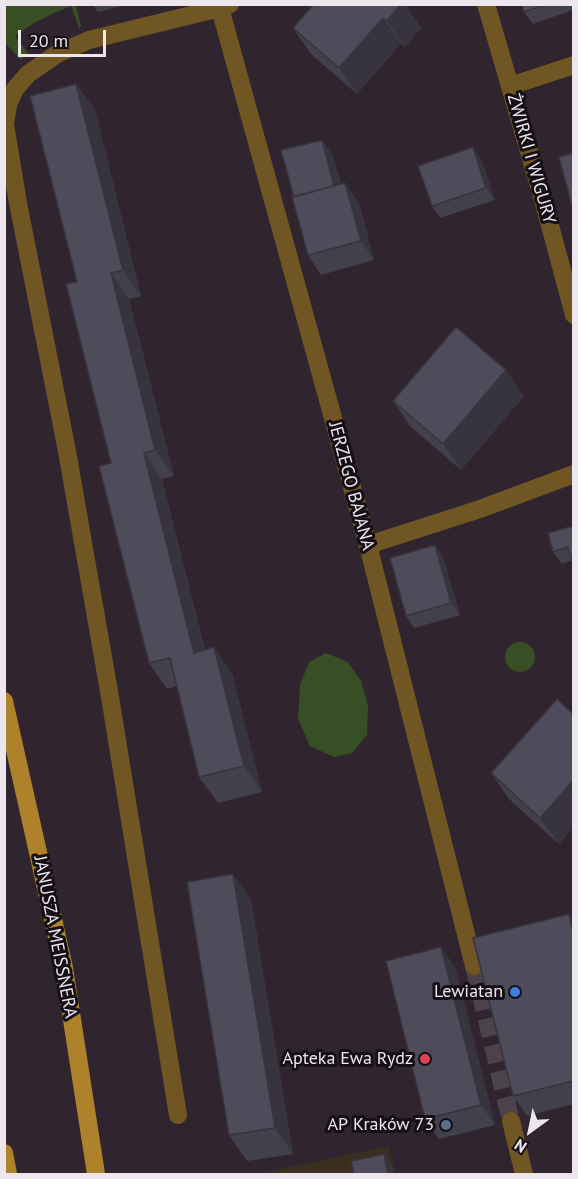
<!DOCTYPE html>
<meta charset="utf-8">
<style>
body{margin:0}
#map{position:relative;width:578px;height:1179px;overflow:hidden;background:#30252f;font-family:"PT Sans",sans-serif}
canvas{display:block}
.frame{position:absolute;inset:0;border:6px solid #eee6ed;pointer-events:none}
.north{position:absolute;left:500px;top:1101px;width:60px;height:60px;-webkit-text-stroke:4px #151015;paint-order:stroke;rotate:213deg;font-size:16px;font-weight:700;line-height:24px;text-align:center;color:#eee6ed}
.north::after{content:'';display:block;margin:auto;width:21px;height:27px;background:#eee6ed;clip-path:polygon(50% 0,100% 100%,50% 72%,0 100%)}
.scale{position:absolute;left:18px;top:30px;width:88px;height:27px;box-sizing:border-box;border:3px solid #eee6ed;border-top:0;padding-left:8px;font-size:18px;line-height:21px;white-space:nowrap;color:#eee6ed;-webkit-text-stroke:4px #151015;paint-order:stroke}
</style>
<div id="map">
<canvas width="578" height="1179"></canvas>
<div class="frame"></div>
<div class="north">N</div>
<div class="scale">20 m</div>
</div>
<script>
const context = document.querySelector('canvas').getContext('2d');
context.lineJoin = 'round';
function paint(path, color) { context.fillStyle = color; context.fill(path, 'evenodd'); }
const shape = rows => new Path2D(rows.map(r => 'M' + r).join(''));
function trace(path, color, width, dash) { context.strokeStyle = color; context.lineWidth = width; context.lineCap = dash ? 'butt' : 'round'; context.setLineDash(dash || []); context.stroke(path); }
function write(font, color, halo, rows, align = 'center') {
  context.font = font + ' "PT Sans",sans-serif'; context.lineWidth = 6; context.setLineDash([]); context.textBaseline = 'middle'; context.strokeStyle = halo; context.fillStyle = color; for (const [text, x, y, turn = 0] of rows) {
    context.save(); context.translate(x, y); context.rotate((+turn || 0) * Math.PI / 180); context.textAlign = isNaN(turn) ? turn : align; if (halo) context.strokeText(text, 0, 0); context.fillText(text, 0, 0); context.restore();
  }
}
paint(shape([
 [389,1146,395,1174,257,1174]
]), '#3a2e1f');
paint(shape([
 [5,4,76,5,81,27,79,28,71,6,56,12,34,23,15,36,28,53,21,60,6,44,5,45],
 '505 657a15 15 0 1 1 30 0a15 15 0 1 1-30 0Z',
 [326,653,348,662,361,681,368,705,367,735,352,753,334,757,310,746,298,719,300,685,309,662]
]), '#384e25');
trace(shape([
 [474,966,511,1121]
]), '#4c424c', 18, [18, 9]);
trace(shape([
 [486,4,544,203,574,315],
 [220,8,368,545,474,966],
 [510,86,574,65],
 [368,545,480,509,574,474],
 [178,1115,110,697,67,451,18,203,5,124,8,105,15,89,28,74,57,54,89,40,216,9,230,4],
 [511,1121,524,1174]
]), '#705623', 18);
trace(shape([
 [4,701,64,968,96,1174],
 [4,1153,8,1174]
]), '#ad822b', 18);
paint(shape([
 [93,4,128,4,98,12],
 [314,4,405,4,421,28,405,47,401,43,357,94,311,54,293,28],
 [522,4,573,4,573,10,533,24,524,12],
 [76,84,95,110,141,296,129,299,174,476,162,479,205,650,232,673,262,792,218,803,199,777,177,686,167,689,149,663,111,463],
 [322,140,333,156,341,184,345,183,359,203,374,260,321,275,308,255,294,197],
 [481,159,495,200,440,218,432,206],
 [524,396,461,470,411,427,393,401],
 [573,526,573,563,572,560,562,564,553,552],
 [443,557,460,615,414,628,406,616],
 [573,714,573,827,559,844,509,799,491,773],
 [251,900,293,1154,247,1161,229,1135],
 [573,920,573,1104,527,1116,513,1096],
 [455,967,495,1125,439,1139,425,1119]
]), '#43404d');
paint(shape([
 [401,4,405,4,421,28,405,47,387,21],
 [383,18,401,43,357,94,339,68],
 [76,84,95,110,141,296,123,270],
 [322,140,333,156,347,206,335,190],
 [473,147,481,159,495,200,486,188],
 [345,183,359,203,374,260,361,241],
 [111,273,129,299,174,476,155,450],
 [506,370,524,396,461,470,443,444],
 [144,453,162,479,212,679,194,653],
 [435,545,443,557,460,615,451,603],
 [214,647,232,673,262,792,244,766],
 [573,781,573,827,559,844,540,818],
 [233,874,251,900,293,1154,275,1128],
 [569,914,573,920,573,932],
 [441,947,455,967,495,1125,481,1105],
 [384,1154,392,1166,394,1174,388,1174]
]), '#37343f');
const building = shape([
 [314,4,401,4,387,21,383,18,339,68,293,28,314,4],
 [522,4,547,4,524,12,522,4],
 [76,84,123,270,111,273,155,450,144,453,194,653,214,647,244,766,199,777,170,658,149,663,99,466,111,463,66,284,77,282,30,96,76,84],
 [322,140,334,186,294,197,281,150,322,140],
 [473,147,486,188,432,206,418,166,473,147],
 [573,153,573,210,559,157,573,153],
 [345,183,361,241,308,255,292,197,345,183],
 [456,327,506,370,443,444,393,401,456,327],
 [573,526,573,562,568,547,553,552,548,533,573,526],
 [435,545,451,603,406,616,390,558,435,545],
 [557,699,573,714,573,781,540,818,491,773,557,699],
 [233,874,275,1128,229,1135,187,882,233,874],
 [569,914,573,932,573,1081,513,1096,473,938,569,914],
 [441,947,481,1105,425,1119,386,961,441,947],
 [384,1154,388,1174,354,1174,351,1161,384,1154]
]);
paint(building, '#4e4b5a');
trace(building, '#37343f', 1.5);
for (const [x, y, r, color] of [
 [515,992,6,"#3f7fe0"],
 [425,1059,6,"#e0444e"],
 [446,1125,6,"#5c6f8a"]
]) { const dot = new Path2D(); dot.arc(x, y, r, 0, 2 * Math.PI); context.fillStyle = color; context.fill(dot); trace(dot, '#151015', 2); }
write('18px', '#eee6ed', '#151015', [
 ["ŻWIRKI I WIGURY",531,159,74],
 ["JERZEGO BAJANA",351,486,75],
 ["JANUSZA MEISSNERA",55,937,79]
]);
write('18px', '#eee6ed', '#151015', [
 ["Lewiatan",503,992],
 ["Apteka Ewa Rydz",413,1059],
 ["AP Kraków 73",434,1125]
], 'right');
</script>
